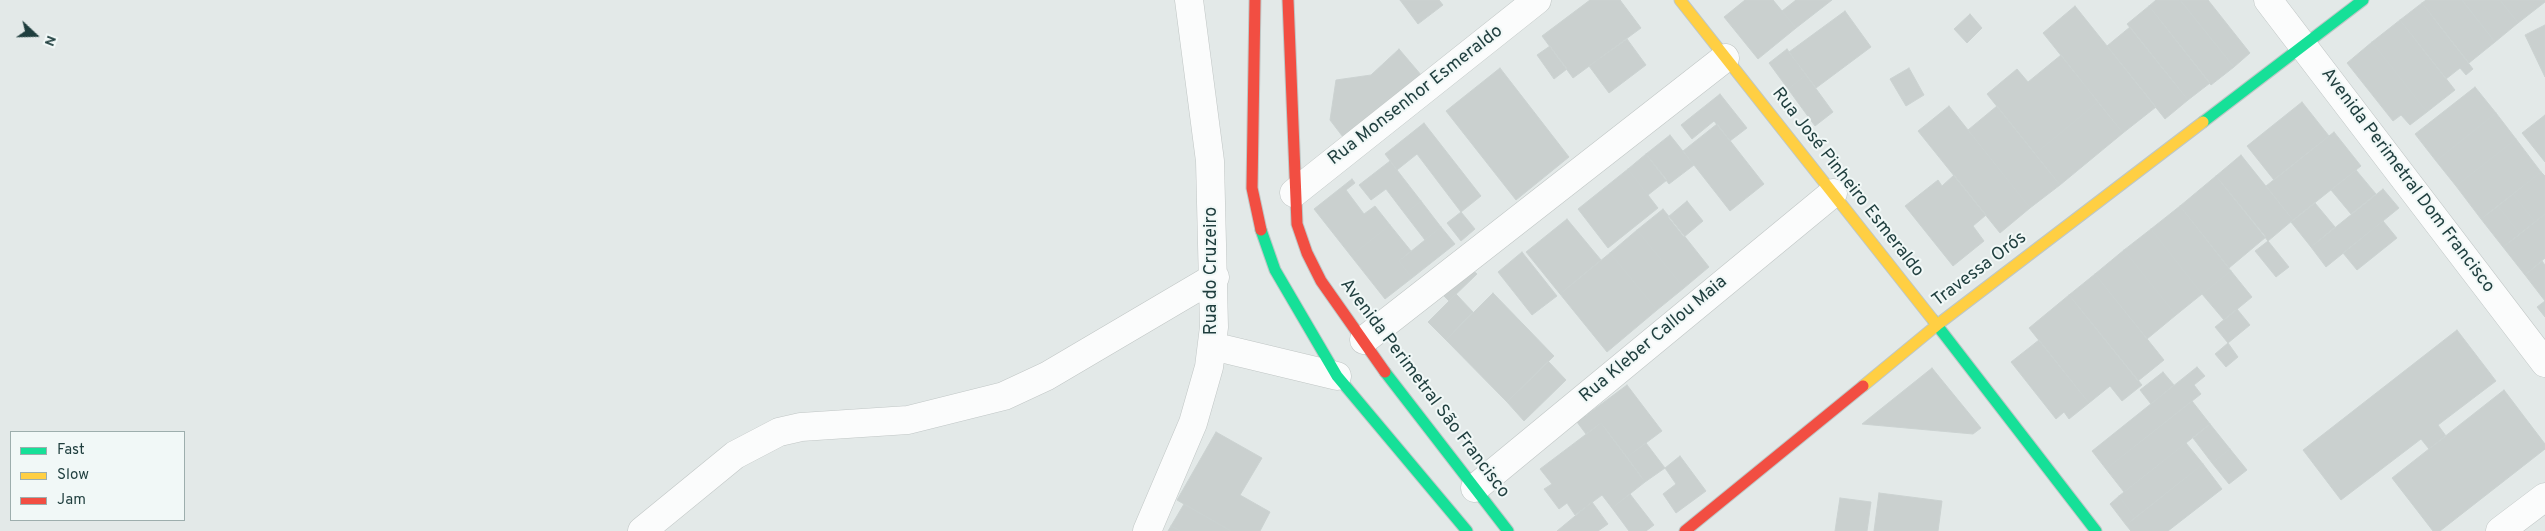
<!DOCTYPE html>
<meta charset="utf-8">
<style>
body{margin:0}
#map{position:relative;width:2545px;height:531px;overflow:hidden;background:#e3e9e8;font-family:Overpass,sans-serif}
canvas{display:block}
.legend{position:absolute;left:10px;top:431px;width:175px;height:90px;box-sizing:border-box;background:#f1f8f7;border:1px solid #9daead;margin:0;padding:6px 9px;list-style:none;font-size:15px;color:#1f3e3e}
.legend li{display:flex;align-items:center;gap:10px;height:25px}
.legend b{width:25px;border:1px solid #9daead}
.north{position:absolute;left:10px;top:10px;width:50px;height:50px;-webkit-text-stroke:4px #f1f8f7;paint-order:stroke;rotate:111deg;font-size:14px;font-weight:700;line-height:20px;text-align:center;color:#1f3e3e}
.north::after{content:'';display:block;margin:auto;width:18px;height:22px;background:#1f3e3e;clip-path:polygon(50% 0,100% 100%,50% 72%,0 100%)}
</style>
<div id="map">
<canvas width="2545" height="531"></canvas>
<ul class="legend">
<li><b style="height:6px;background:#16e098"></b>Fast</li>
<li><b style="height:6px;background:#ffcf43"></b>Slow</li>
<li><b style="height:6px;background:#f24e42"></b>Jam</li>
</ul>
<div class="north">N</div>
</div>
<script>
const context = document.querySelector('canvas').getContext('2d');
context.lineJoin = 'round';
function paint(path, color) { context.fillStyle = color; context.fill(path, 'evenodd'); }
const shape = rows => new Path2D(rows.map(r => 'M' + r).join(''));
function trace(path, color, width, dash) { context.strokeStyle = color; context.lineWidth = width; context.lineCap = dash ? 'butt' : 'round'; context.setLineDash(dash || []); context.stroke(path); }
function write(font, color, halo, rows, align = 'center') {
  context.font = font + ' Overpass,sans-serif'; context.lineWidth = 4; context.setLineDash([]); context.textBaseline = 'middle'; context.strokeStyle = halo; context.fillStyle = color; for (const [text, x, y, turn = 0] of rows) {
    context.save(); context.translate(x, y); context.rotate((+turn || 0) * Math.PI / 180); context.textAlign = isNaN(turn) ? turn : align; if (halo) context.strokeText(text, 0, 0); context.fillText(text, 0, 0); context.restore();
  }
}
const building = shape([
 [1400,0,1439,0,1443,5,1418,24,1400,0],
 [1590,0,1620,0,1641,28,1573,78,1542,36,1590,0],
 [1745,0,1773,0,1796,28,1758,59,1724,17,1745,0],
 [1796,0,1832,0,1796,28,1782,11,1796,0],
 [2156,0,2180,0,2234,67,2211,85,2149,6,2156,0],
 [2180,0,2208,0,2250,53,2234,67,2180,0],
 [2426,0,2462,0,2495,42,2469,63,2422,3,2426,0],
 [2462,0,2500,0,2518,23,2495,42,2462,0],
 [2500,0,2545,0,2545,2,2518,23,2500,0],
 [2422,3,2473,69,2466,75,2460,68,2446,79,2400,20,2422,3],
 [2075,6,2156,107,2123,133,2043,33,2075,6],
 [2149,6,2210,83,2188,100,2127,24,2149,6],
 [1845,11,1871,47,1816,88,1789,52,1845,11],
 [1970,14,1982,28,1967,43,1954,29,1970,14],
 [2400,20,2455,90,2427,112,2372,42,2400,20],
 [2545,25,2545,77,2525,35,2545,25],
 [2130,27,2188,100,2165,119,2107,46,2130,27],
 [1627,39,1646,65,1609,93,1589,66,1627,39],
 [2372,42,2427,112,2410,125,2401,115,2393,121,2347,63,2372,42],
 [1550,46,1567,69,1554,79,1537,55,1550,46],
 [1399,49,1422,76,1343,137,1330,120,1336,80,1371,75,1399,49],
 [1787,49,1806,75,1788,89,1769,63,1787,49],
 [2061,55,2098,102,2035,154,1987,94,2017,69,2028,82,2061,55],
 [1500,68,1569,157,1516,200,1446,111,1500,68],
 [1909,68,1924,95,1906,106,1890,79,1909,68],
 [1806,75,1833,112,1815,126,1788,89,1806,75],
 [2475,87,2496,113,2436,161,2415,134,2475,87],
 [1720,94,1747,128,1730,141,1714,121,1692,139,1681,125,1720,94],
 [2098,102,2123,133,2060,185,2035,154,2098,102],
 [2302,102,2329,136,2274,180,2247,146,2302,102],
 [1949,106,2030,208,2000,233,1918,131,1949,106],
 [1997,106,2060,185,2030,208,1968,130,1997,106],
 [2496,113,2516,139,2456,186,2436,161,2496,113],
 [2545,115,2545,162,2522,133,2545,115],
 [1424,123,1481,196,1461,212,1417,154,1397,170,1385,154,1424,123],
 [1717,124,1764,184,1730,211,1683,151,1717,124],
 [2334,132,2361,166,2293,220,2266,186,2334,132],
 [1670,135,1694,165,1669,184,1646,154,1670,135],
 [2516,139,2541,172,2481,219,2456,186,2516,139],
 [1646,154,1667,180,1648,195,1628,169,1646,154],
 [2241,155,2293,220,2268,241,2216,176,2241,155],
 [1390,161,1421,201,1405,214,1386,189,1371,200,1359,185,1390,161],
 [1628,169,1658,208,1608,248,1578,209,1628,169],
 [2356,170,2376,194,2351,214,2331,190,2356,170],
 [2541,172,2545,176,2545,214,2535,222,2513,194,2541,172],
 [1954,175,1986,215,1973,226,1984,241,1953,266,1905,206,1938,180,1942,186,1954,175],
 [2216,176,2266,237,2229,268,2180,206,2216,176],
 [1352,179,1355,183,1346,190,1364,214,1375,206,1390,225,1351,256,1314,209,1352,179],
 [2383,189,2399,208,2326,267,2311,247,2383,189],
 [2513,194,2535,222,2520,234,2498,206,2513,194],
 [1421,201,1441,227,1425,240,1405,214,1421,201],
 [1687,201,1703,221,1684,237,1668,217,1687,201],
 [2315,203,2335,227,2311,247,2291,222,2315,203],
 [2180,206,2231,271,2202,294,2151,229,2180,206],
 [2498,206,2520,234,2503,247,2481,219,2498,206],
 [1663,209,1709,267,1684,288,1637,230,1663,209],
 [1461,212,1475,229,1461,241,1447,223,1461,212],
 [2545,214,2545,258,2525,275,2503,247,2545,214],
 [1567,219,1601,260,1560,294,1526,252,1567,219],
 [2383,221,2397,238,2357,270,2343,253,2383,221],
 [1390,225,1411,251,1399,261,1412,278,1385,299,1351,256,1390,225],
 [1441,227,1455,244,1412,278,1399,261,1441,227],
 [2151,229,2202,294,2176,315,2124,250,2151,229],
 [1637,230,1684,288,1657,310,1610,253,1637,230],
 [2268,241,2289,267,2276,277,2255,251,2268,241],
 [2124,250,2176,315,2147,339,2095,274,2124,250],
 [1522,252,1557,296,1532,315,1498,272,1522,252],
 [1610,253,1657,310,1607,352,1560,294,1610,253],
 [2542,261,2545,265,2545,301,2525,275,2542,261],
 [1468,266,1477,274,1449,301,1441,293,1468,266],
 [2231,271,2252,297,2224,320,2202,294,2231,271],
 [2095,274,2164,360,2138,381,2069,295,2095,274],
 [1493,293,1554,356,1507,402,1446,340,1493,293],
 [1456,294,1473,312,1446,340,1428,322,1456,294],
 [2069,295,2142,385,2122,401,2110,386,2089,403,2029,328,2069,295],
 [2545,301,2545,317,2537,307,2545,301],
 [2237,309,2250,325,2228,343,2215,327,2237,309],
 [2457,330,2496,381,2438,425,2446,436,2429,449,2421,439,2341,500,2303,450,2457,330],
 [2039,340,2089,403,2069,419,2064,412,2056,419,2011,362,2039,340],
 [2228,343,2238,357,2226,367,2215,354,2228,343],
 [1548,361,1566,380,1524,421,1507,402,1548,361],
 [2197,367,2205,376,2194,385,2201,394,2106,469,2092,451,2197,367],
 [1932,368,1981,428,1973,434,1862,424,1932,368],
 [2163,372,2174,385,2151,404,2140,390,2163,372],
 [1627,385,1662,431,1627,457,1601,423,1586,434,1577,422,1627,385],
 [2504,390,2545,444,2545,449,2440,531,2433,531,2392,478,2504,390],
 [2192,401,2210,424,2124,492,2106,469,2192,401],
 [1601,423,1645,482,1612,508,1602,495,1575,515,1567,503,1559,509,1544,489,1552,484,1540,469,1601,423],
 [2210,424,2230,449,2212,463,2193,438,2210,424],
 [1216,432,1262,458,1240,495,1270,512,1260,531,1231,531,1177,500,1216,432],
 [1646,443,1665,468,1645,482,1627,457,1646,443],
 [2186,443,2203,464,2135,518,2119,496,2186,443],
 [2230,449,2247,470,2229,484,2212,463,2230,449],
 [1680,456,1706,491,1676,513,1663,494,1676,484,1665,468,1680,456],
 [2203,464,2222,489,2168,531,2131,531,2126,525,2203,464],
 [1879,493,1942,501,1938,531,1874,531,1879,493],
 [1630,494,1654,525,1646,531,1629,531,1612,508,1630,494],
 [2119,496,2135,518,2126,525,2110,504,2119,496],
 [1840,498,1871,502,1867,531,1835,531,1840,498],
 [1592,502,1608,524,1598,531,1557,531,1592,502],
 [1184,504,1231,531,1180,531,1171,526,1184,504],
 [1171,526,1180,531,1168,531,1171,526]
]);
paint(building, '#cad0cf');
trace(building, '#cbd2d1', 1);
const street = shape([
 [2268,0,2545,363],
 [1294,193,1537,0],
 [1364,340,1725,58],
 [1212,346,1337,376],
 [1475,488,1833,193],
 [642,531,735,455,779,432,801,427,908,420,1004,396,1047,376,1215,277],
 [1147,531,1193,423,1209,367,1214,327,1210,161,1189,0],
 [2500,531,2545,497]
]);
const fast = shape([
 [2203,122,2363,0],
 [1261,230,1275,270,1337,376,1467,531],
 [1933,320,2096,531],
 [1385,372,1508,531]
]);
const slow = shape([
 [1680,0,1933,320],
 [1863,386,1937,325,2203,122]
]);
const jam = shape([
 [1255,0,1252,188,1261,230],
 [1288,0,1297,224,1307,253,1321,281,1385,372],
 [1685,531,1863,386]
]);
trace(street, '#c0c6c5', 29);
trace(fast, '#bec7c6', 13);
trace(slow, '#bec7c6', 13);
trace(jam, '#bec7c6', 13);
trace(street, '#fbfcfc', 28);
trace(fast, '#16e098', 11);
trace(slow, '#ffcf43', 11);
trace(jam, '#f24e42', 11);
write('18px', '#1f3e3e', '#f1f8f7', [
 ["Rua Monsenhor Esmeraldo",1416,96,-38],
 ["Avenida Perimetral Dom Francisco",2407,181,53],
 ["Rua José Pinheiro Esmeraldo",1847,183,52],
 ["Travessa Orós",1980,270,-37],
 ["Rua do Cruzeiro",1212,271,-90],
 ["Rua Kleber Callou Maia",1654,340,-40],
 ["Avenida Perimetral São Francisco",1424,389,53]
]);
</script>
